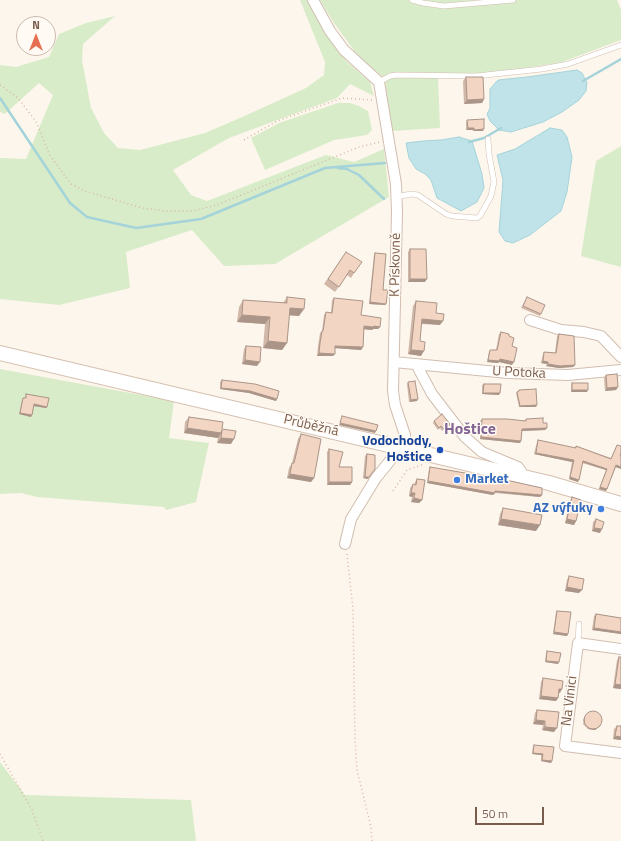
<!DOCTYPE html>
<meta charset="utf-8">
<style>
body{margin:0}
#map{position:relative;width:621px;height:841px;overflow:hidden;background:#fdf6ec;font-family:"Titillium Web",sans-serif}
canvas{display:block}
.north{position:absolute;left:16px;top:16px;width:40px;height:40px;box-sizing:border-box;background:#fffaf3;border:1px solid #cabbb1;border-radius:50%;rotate:0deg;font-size:11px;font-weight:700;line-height:16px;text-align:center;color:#7a5c4d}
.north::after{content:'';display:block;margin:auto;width:14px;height:18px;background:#e76f51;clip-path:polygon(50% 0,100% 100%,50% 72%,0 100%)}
.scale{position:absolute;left:475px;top:807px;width:69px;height:18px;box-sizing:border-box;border:2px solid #7a5c4d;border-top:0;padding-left:5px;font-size:12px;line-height:14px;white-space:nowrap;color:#7a5c4d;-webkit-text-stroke:3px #fffaf3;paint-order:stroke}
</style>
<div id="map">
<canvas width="621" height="841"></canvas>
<div class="north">N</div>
<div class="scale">50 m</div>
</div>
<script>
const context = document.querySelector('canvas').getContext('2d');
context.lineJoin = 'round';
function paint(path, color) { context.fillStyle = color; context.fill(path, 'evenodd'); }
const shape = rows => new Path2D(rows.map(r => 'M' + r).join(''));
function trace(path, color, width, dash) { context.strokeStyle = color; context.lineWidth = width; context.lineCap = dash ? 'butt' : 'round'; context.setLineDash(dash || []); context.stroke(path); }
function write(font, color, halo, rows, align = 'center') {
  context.font = font + ' "Titillium Web",sans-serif'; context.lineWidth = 3; context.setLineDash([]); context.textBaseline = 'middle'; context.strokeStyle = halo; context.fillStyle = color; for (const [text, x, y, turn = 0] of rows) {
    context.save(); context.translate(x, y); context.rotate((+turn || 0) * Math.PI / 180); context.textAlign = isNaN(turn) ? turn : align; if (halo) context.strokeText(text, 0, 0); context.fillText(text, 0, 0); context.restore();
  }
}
paint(shape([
 [300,0,307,0,346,61,370,82,374,96,350,84,337,98,229,138,173,170,191,195,207,201,326,155,354,162,384,149,389,197,275,264,224,266,192,230,126,252,130,288,59,305,0,299,0,158,26,159,53,95,39,83,5,114,0,112,0,65,16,67,49,57,59,34,86,23,115,16,83,44,82,60,91,108,104,133,118,148,140,150,205,133,240,118,306,88,324,75,325,62],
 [320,0,617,0,621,10,621,40,562,62,510,71,438,77,440,128,392,131,385,80,394,77,383,77,358,56,334,23],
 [338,103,350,103,359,106,368,111,372,130,367,135,334,140,265,170,251,138,279,123],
 [621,146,621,267,581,256,596,161],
 [0,369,174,401,169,438,209,443,196,502,166,510,164,507,37,497,21,493,0,494],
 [0,762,25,795,191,800,196,841,0,841]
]), '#d8ecc9');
const water = shape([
 [577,70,582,73,585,79,587,82,586,91,579,100,562,112,543,122,511,132,499,130,490,121,487,114,490,108,490,89,498,80,527,77,577,70],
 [550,128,562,130,567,137,572,157,567,192,561,211,530,235,513,243,505,241,499,232,503,180,497,155,515,149,550,128],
 [459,137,472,141,482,174,484,188,477,202,461,211,437,198,431,180,425,174,416,169,409,158,406,143,423,141,441,140,459,137]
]);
paint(water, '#bfe3e8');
trace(water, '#a5d3da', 1);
trace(shape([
 [583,81,621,59],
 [0,98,70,203,87,217,136,228,201,219,325,168,385,163],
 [469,142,484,138,501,128],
 [338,168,347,169,359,175,384,199]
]), '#a5d3da', 2.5);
const lane = shape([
 [412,0,423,3,444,6,513,0],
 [379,82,390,76,396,75,476,76,542,69,568,64,621,45],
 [396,197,411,194,418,195,446,214,452,216,477,218,480,216,491,196,494,182,489,154,488,139],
 [578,643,579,624]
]);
const street = shape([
 [313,0,330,31,344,50,379,82,396,184,397,212,393,391,395,405,405,435,401,447,376,478,351,519,345,544],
 [530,320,561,330,584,332,601,336,621,357],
 [394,362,508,373,568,375,621,370],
 [416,364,432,394,465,437,482,452,518,467,521,471,522,476],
 [621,649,578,643,565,746,621,753]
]);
const secondary = shape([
 [0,353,549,483,621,504]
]);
trace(lane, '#d1beb0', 6);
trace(street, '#d1beb0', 12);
trace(secondary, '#d6c0b0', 16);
trace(shape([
 [0,85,18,98,37,123,49,154,71,184,85,191,142,208,166,211,192,211,217,205,359,147,380,142],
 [244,140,277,121,342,98,373,100],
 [393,491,407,470,422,465],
 [347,554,353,609,355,740,357,770,371,827,372,841],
 [0,754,32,810,43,841]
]), '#d9b8a5', 1.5, [1, 3]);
trace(lane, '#fff', 5);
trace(street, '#fff', 10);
trace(secondary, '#fff', 14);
paint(shape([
 [466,77,484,99,482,103,464,104,463,81],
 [467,120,483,131,473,131,473,130,466,130,466,122],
 [410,249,425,282,408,282,408,252],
 [346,252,354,273,351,278,347,275,335,292,324,284],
 [375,253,383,290,385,305,369,304,374,255],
 [287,297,299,316,289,315,287,343,282,350,263,348,265,324,237,322,239,307,243,300,283,303],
 [527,297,541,314,540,316,521,308],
 [334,298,380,327,378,329,373,329,372,330,364,329,363,347,361,350,335,348,333,356,317,356,318,346,320,333,322,331,324,315,326,312,331,313,332,300],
 [416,301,436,313,440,325,421,324,420,341,421,356,408,354,413,306],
 [501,332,509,336,512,346,512,365,499,362,498,363,487,362,489,352,490,350,496,350,499,334],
 [559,334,575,365,573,367,559,368,546,366,547,364,541,363,543,354,544,352,555,353,557,336],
 [246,346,257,366,242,364,244,349],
 [606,375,618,387,616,390,605,391,604,378],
 [222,380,277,399,276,401,249,393,220,389,220,382],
 [408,382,417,401,409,402,407,384],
 [572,383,587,392,571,392,571,385],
 [484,384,499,395,482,394,482,385],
 [519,390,536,407,519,407,516,393],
 [26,394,47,407,46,408,34,406,32,415,31,417,19,414,22,400,23,398,25,398],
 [189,417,222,429,231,444,217,443,218,438,184,433,185,422],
 [482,419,525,421,526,419,543,423,547,428,545,430,522,431,521,441,520,443,480,439,480,421],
 [434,421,450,424,442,431,440,428,438,430,433,423],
 [301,434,314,478,311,482,287,478,289,468,292,463,298,439],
 [538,440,575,448,576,446,611,458,617,445,616,467,606,491,599,489,606,470,582,463,578,482,569,479,572,462,534,454,537,442],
 [329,449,339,467,352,482,350,485,327,485,327,452],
 [367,454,375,469,368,479,363,478,365,456],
 [430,467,542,495,540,497,495,493,493,495,427,483,429,469],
 [417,479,422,500,419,503,411,502,412,497,409,496,410,488,413,484,414,485,415,482],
 [572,497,576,521,574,525,565,523,570,501],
 [503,508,536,531,498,525,500,514],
 [596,519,600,533,592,531,593,522],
 [569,576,579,593,565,591,567,580],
 [557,611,568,634,567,636,553,634,556,612],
 [596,614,621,618,621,634,592,630,594,616],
 [547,651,558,664,545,662,546,653],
 [619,657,621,657,621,689,613,688,617,660],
 [543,678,560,693,559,693,558,698,556,701,539,699,541,682],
 [537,710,554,732,542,730,543,725,533,724,535,713],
 [586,715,600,726,595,730,588,729,583,724,584,717],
 [617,726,621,726,621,740,613,739,614,729],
 [534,745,552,761,551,763,541,761,541,755,532,754,533,746]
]), '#d1b7a8');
paint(shape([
 [484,99,482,103,464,104,467,100],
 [468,128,474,128,473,130,466,130],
 [484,129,483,131,473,131,474,130],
 [410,279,427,279,425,282,408,282],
 [370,302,386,304,385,305,369,304],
 [290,308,304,309,299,316,285,315],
 [242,315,270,317,265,324,237,322],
 [422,319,443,321,440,325,419,323],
 [364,326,374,326,380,327,378,329,373,329,372,330,362,329],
 [268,341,287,343,282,350,263,348],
 [335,346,363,347,361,350,333,348],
 [411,350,424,351,421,356,408,354],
 [319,353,335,354,333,356,317,356],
 [500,359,514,362,512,365,499,362,498,363,487,362,488,360],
 [245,360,260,362,257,366,242,364],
 [543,361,548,362,547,364,541,363],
 [548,364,575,365,573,367,559,368,546,366],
 [618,387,616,390,605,391,607,388],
 [221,388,250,391,277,399,276,401,249,393,220,389],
 [572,390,588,390,587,392,571,392],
 [483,393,500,393,499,395,482,394],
 [418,399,417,401,409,402,411,400],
 [34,404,47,407,46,408,33,406],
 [537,405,536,407,519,407,520,406],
 [20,413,32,415,31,417,19,414],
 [340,423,376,431,375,433,339,425],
 [187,428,221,433,218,438,184,433],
 [547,428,545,430,521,431,522,429],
 [481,437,521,441,520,443,480,439],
 [221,438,234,439,231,444,217,443],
 [536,453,574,460,572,462,534,454],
 [583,461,607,469,606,470,582,462],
 [616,465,621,467,621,469,615,467],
 [290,474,314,478,311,482,287,478],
 [365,477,369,477,368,479,363,478],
 [570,477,579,480,578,482,569,479],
 [428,481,495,493,493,495,427,483],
 [329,482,352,482,350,485,327,485],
 [600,487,607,489,606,491,599,489],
 [495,491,542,495,540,497,494,492],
 [411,493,415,493,412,497,409,496],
 [414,498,422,500,419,503,411,502],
 [501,519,540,525,536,531,498,525],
 [567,519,576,521,574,525,565,523],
 [594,528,602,529,600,533,592,531],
 [567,587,582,590,579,593,565,591],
 [594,628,621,632,621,634,592,630],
 [554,632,568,634,567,636,553,634],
 [546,661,559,662,558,664,545,662],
 [615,684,621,685,621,689,613,688],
 [559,689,562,689,560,693,557,692],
 [541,696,558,698,556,701,539,699],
 [536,720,545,721,543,725,533,724],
 [601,724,600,726,595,730,588,729,589,728],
 [545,727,557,728,554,732,542,730],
 [615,736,621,737,621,740,613,739],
 [533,753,543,754,541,755,532,754],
 [542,760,552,761,551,763,541,761]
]), '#aa9588');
const building = shape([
 [466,77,483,77,484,99,467,100,466,77],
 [484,119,484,129,474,130,474,128,468,128,467,120,484,119],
 [410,249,426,249,427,279,410,279,410,249],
 [346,252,362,262,354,273,350,270,339,287,328,279,346,252],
 [375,253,386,254,383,290,388,290,386,304,370,302,375,253],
 [287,297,305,299,304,309,290,308,287,343,268,341,270,317,242,315,243,300,287,303,287,297],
 [527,297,545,305,541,314,523,306,527,297],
 [334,298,363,301,361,315,381,318,380,327,374,326,373,327,364,326,363,347,335,346,335,354,319,353,320,343,322,331,323,331,326,312,332,313,334,298],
 [416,301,437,303,436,313,444,314,443,321,422,319,420,341,425,342,424,351,411,350,416,301],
 [501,332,509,334,509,336,514,338,512,346,517,348,514,362,500,359,499,361,488,360,490,350,497,350,501,332],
 [559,334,574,336,575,365,560,366,548,364,548,362,543,361,544,352,556,353,559,334],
 [246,346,261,347,260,362,245,360,246,346],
 [617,374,618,387,607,388,606,375,617,374],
 [222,380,255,384,279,391,277,399,250,391,221,388,222,380],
 [415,381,418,399,411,400,408,382,415,381],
 [572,383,588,383,588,390,572,390,572,383],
 [484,384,501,384,500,393,483,393,484,384],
 [536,389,537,405,520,406,517,392,519,391,519,390,536,389],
 [26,394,49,398,47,407,34,404,32,415,20,413,23,398,26,398,26,394],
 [442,414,450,424,444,429,441,426,439,428,434,421,442,414],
 [342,416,378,425,376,431,340,423,342,416],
 [189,417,223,422,222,429,236,431,234,439,221,438,222,430,221,433,187,428,189,417],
 [543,418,543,423,547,423,547,428,522,429,521,441,481,437,482,419,507,419,526,421,526,419,543,418],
 [301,434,321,439,314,478,290,474,292,463,294,463,301,434],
 [538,440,576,448,576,446,611,459,617,445,621,446,621,453,620,456,621,456,621,467,616,465,607,489,600,487,607,469,583,461,579,480,570,477,574,460,536,453,538,440],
 [329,449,343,452,339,467,352,467,352,482,329,482,329,449],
 [367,454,375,455,375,469,369,477,365,477,367,454],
 [430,467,506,480,542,488,542,495,495,491,495,493,428,481,430,467],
 [417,479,425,480,422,500,414,498,415,493,411,493,413,484,416,485,417,479],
 [572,497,581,500,576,521,567,519,572,497],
 [503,508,542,515,540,525,501,519,503,508],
 [596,519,604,522,602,529,594,528,596,519],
 [569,576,584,579,582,590,567,587,569,576],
 [557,611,571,612,568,634,554,632,557,611],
 [596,614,621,618,621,632,594,628,596,614],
 [547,651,561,653,559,662,546,661,547,651],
 [619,657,621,657,621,685,615,684,619,657],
 [543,678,563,681,562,689,559,689,558,698,541,696,543,678],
 [537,710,559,712,557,728,545,727,545,721,536,720,537,710],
 '584 720a9 9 0 1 1 18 0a9 9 0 1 1-18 0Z',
 [617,726,621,726,621,737,615,736,617,726],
 [534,745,554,747,552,761,542,760,543,754,533,753,534,745]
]);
paint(building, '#f3d5c3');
trace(building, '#aa9588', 1);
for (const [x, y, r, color] of [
 [440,450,4,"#1a4fb4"],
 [457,480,4,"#3f7fe0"],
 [601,509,4,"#3f7fe0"]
]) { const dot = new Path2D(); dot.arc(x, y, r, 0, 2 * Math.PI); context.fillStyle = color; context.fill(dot); trace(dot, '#fffaf3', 1.5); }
write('14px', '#7a5c4d', '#fffaf3', [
 ["K Pískovně",396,265,-89],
 ["U Potoka",519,373,3],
 ["Průběžná",311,426,13],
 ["Na Vinici",570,701,-83]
]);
write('bold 14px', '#164399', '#fffaf3', [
 ["Vodochody,",432,442],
 ["Hoštice",432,458]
], 'right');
write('bold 14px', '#366cbe', '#fffaf3', [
 ["Market",465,480],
 ["AZ výfuky",593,509,"right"]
], 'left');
write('bold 16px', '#846695', '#fffaf3', [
 ["Hoštice",470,430]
]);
</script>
